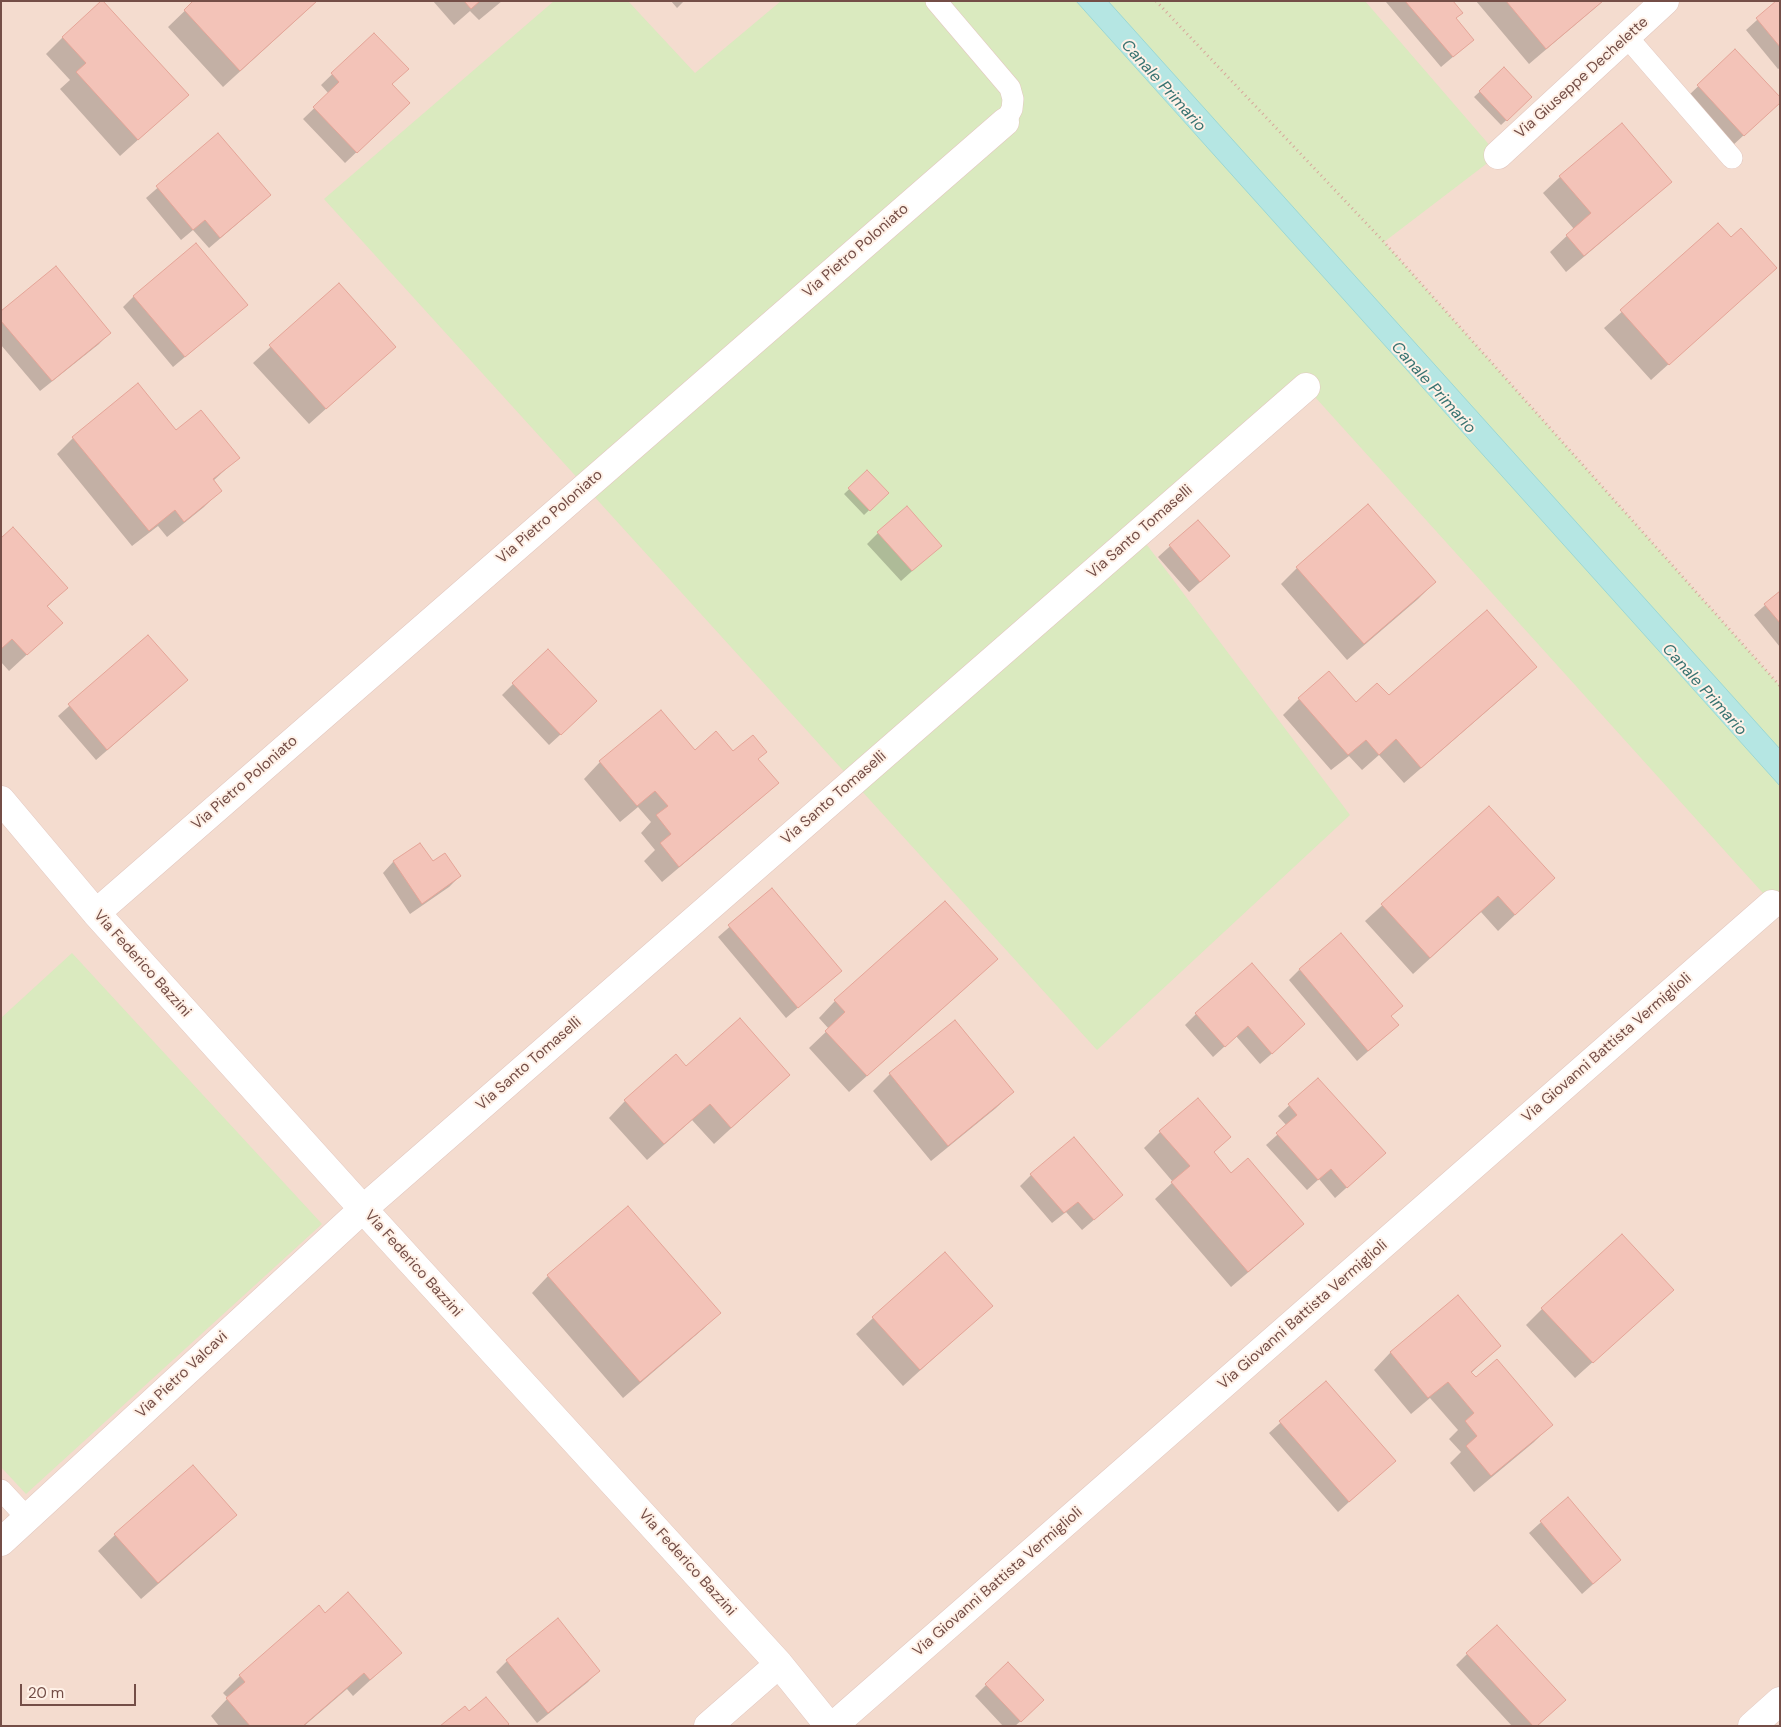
<!DOCTYPE html>
<style>
body{margin:0}
#map{position:relative;width:1781px;height:1727px;overflow:hidden;background:#fdece1;font-family:"DM Sans",sans-serif}
canvas{display:block}
.frame{position:absolute;inset:0;border:2px solid #744e47;pointer-events:none}
.scale{position:absolute;left:20px;top:1684px;width:116px;height:22px;box-sizing:border-box;border:2px solid #744e47;border-top:0;padding-left:6px;font-size:15px;line-height:18px;white-space:nowrap;color:#744e47;-webkit-text-stroke:4px #fff1e7;paint-order:stroke}
</style>
<div id="map">
<canvas width="1781" height="1727"></canvas>
<div class="frame"></div>
<div class="scale">20 m</div>
</div>
<script>
const context = document.querySelector('canvas').getContext('2d');
context.lineJoin = 'round';
function paint(path, color) { context.fillStyle = color; context.fill(path, 'evenodd'); }
const shape = rows => new Path2D(rows.map(r => 'M' + r).join(''));
function trace(path, color, width, dash) { context.strokeStyle = color; context.lineWidth = width; context.lineCap = dash ? 'butt' : 'round'; context.setLineDash(dash || []); context.stroke(path); }
function write(font, color, halo, rows, align = 'center') {
  context.font = font + ' "DM Sans",sans-serif'; context.lineWidth = 4; context.setLineDash([]); context.textBaseline = 'middle'; context.strokeStyle = halo; context.fillStyle = color; for (const [text, x, y, turn = 0] of rows) {
    context.save(); context.translate(x, y); context.rotate((+turn || 0) * Math.PI / 180); context.textAlign = isNaN(turn) ? turn : align; if (halo) context.strokeText(text, 0, 0); context.fillText(text, 0, 0); context.restore();
  }
}
paint(shape([
 [1,1,1780,1,1780,1726,1,1726]
]), '#f4dccf');
paint(shape([
 [554,1,628,1,695,73,781,1,1365,1,1498,155,1384,242,1780,686,1780,912,1306,387,1138,533,1350,815,1097,1050,324,199],
 [72,953,322,1224,26,1494,1,1467,1,1018]
]), '#daeabf');
const water = shape([
 [1076,1,1108,1,1780,749,1780,786,1076,1]
]);
paint(water, '#b5e6e3');
trace(water, '#9bd8d5', 1);
paint(shape([
 [195,1,317,1,223,87,168,27],
 [433,1,502,1,479,20,470,11,454,25],
 [671,1,684,1,677,8],
 [1451,1,1461,13,1455,19,1473,40,1441,67,1386,2],
 [1476,1,1603,1,1529,64],
 [1778,1,1780,1,1780,68,1778,69,1746,30],
 [374,34,391,85,397,114,345,163,303,119,329,94,321,85],
 [63,37,170,111,120,156,60,89,70,80,46,54],
 [1735,51,1770,111,1732,146,1687,97],
 [1504,69,1531,97,1501,125,1474,97],
 [1622,125,1670,182,1653,198,1566,272,1550,252,1574,229,1543,193,1560,177],
 [218,135,258,206,209,248,193,230,181,240,146,198],
 [1718,225,1730,238,1775,268,1651,380,1604,328],
 [339,284,377,363,309,424,253,363],
 [134,296,235,315,173,367,123,307],
 [1,313,109,333,99,344,40,391,1,345],
 [176,432,238,458,213,481,221,490,204,507,167,537,158,526,132,546,57,454,73,438],
 [867,472,887,493,864,515,844,494],
 [1198,521,1217,567,1189,592,1158,557],
 [878,533,940,546,901,581,867,544],
 [1,540,66,588,47,607,61,623,9,671,1,662],
 [1297,568,1435,582,1418,599,1347,660,1281,584],
 [1780,592,1780,647,1754,615],
 [148,636,175,691,96,760,58,716],
 [1535,667,1519,683,1404,783,1379,755,1362,770,1349,756,1331,770,1283,715,1299,699,1356,704],
 [513,684,585,712,549,745,502,695],
 [694,751,733,753,757,759,777,782,760,799,662,882,644,861,655,850,641,833,651,822,638,807,620,822,584,779,600,762],
 [1489,808,1554,878,1498,931,1481,912,1413,974,1365,921],
 [420,844,433,862,460,876,449,887,410,914,383,873,393,862],
 [772,890,829,981,786,1018,718,937],
 [1299,970,1390,1017,1398,1025,1357,1061,1289,980],
 [980,975,849,1092,809,1048,829,1029,819,1018,835,1001],
 [1196,1014,1293,1035,1260,1064,1236,1036,1213,1057,1185,1025],
 [955,1021,1013,1092,996,1108,931,1161,873,1091,890,1074],
 [686,1068,789,1075,714,1144,692,1120,647,1160,609,1118,625,1101],
 [1317,1079,1373,1164,1335,1198,1319,1179,1307,1190,1266,1145,1287,1126,1278,1116],
 [1160,1132,1229,1137,1213,1153,1231,1174,1302,1224,1286,1240,1231,1287,1155,1199,1173,1182,1144,1148],
 [1031,1175,1110,1206,1082,1230,1066,1212,1052,1223,1020,1186],
 [548,1276,719,1313,703,1329,623,1398,532,1293],
 [1458,1297,1500,1346,1471,1373,1476,1379,1551,1425,1534,1442,1474,1492,1450,1463,1461,1452,1449,1439,1458,1430,1430,1398,1411,1414,1374,1370,1390,1353],
 [991,1306,903,1386,856,1334,873,1318],
 [1655,1306,1575,1378,1526,1325,1542,1309],
 [1326,1382,1394,1461,1338,1512,1269,1433],
 [1567,1499,1609,1570,1582,1594,1529,1533],
 [235,1515,219,1531,141,1599,98,1551,115,1535],
 [319,1607,325,1614,400,1653,353,1696,347,1689,304,1726,219,1726,211,1716,228,1698,223,1693,240,1676],
 [557,1620,598,1671,588,1682,537,1723,496,1672,507,1661],
 [1467,1654,1536,1726,1512,1726,1456,1665],
 [1008,1663,1032,1711,1015,1726,1003,1726,975,1696]
]), '#0003');
const building = shape([
 [101,1,103,1,189,95,138,140,76,72,86,63,62,37,101,1],
 [193,1,317,1,240,71,184,10,193,1],
 [464,1,480,1,471,9,464,1],
 [1405,1,1453,1,1463,13,1456,18,1474,40,1453,57,1405,1],
 [1506,1,1603,1,1546,49,1506,1],
 [1776,1,1780,1,1780,47,1756,18,1776,1],
 [374,33,409,69,392,84,410,103,357,153,313,107,339,82,331,73,374,33],
 [1735,49,1780,97,1780,103,1744,136,1697,85,1735,49],
 [1504,67,1532,97,1507,121,1479,91,1504,67],
 [1622,123,1672,182,1584,256,1566,235,1591,213,1559,176,1622,123],
 [218,133,271,195,220,238,205,220,193,230,156,186,218,133],
 [1718,223,1731,237,1741,228,1777,268,1669,365,1620,310,1718,223],
 [196,243,248,305,185,357,133,296,196,243],
 [56,266,111,333,52,381,1,321,1,311,56,266],
 [339,283,396,347,326,409,269,345,339,283],
 [138,383,176,430,201,410,240,458,213,479,222,491,184,522,175,510,149,531,72,437,138,383],
 [867,470,889,493,870,511,848,488,867,470],
 [1368,504,1436,582,1364,644,1296,567,1368,504],
 [907,506,942,546,912,571,877,532,907,506],
 [1198,520,1230,556,1200,582,1169,545,1198,520],
 [13,527,68,588,47,606,63,623,27,655,12,639,1,649,1,538,13,527],
 [1780,591,1780,623,1764,604,1780,591],
 [1487,610,1537,667,1421,768,1396,739,1379,755,1366,740,1348,755,1298,698,1329,671,1356,702,1377,683,1389,695,1487,610],
 [148,635,188,680,107,750,68,704,148,635],
 [548,649,597,701,561,735,512,683,548,649],
 [661,710,695,750,716,731,733,751,753,735,767,752,758,759,779,783,679,867,660,843,671,834,656,815,668,806,655,791,637,806,599,761,661,710],
 [1489,806,1555,878,1515,915,1498,896,1430,958,1381,904,1489,806],
 [420,843,433,861,445,853,461,876,422,904,393,861,420,843],
 [772,888,842,971,798,1008,728,925,772,888],
 [945,901,998,959,867,1076,825,1031,845,1012,834,1000,945,901],
 [1341,933,1403,1006,1391,1016,1399,1025,1368,1051,1299,969,1341,933],
 [1252,963,1305,1024,1272,1054,1248,1026,1225,1047,1195,1013,1252,963],
 [740,1018,790,1075,731,1128,710,1104,664,1144,624,1100,676,1054,686,1066,740,1018],
 [955,1020,1014,1092,948,1146,889,1073,955,1020],
 [1318,1078,1386,1153,1347,1188,1331,1169,1318,1180,1276,1133,1297,1115,1288,1104,1318,1078],
 [1198,1098,1231,1137,1214,1152,1231,1173,1248,1158,1304,1224,1248,1272,1171,1182,1190,1166,1159,1131,1198,1098],
 [1074,1137,1123,1195,1094,1220,1078,1202,1064,1213,1030,1174,1074,1137],
 [628,1206,721,1313,640,1382,547,1275,628,1206],
 [1622,1234,1674,1290,1593,1363,1541,1308,1622,1234],
 [945,1252,993,1306,920,1370,872,1317,945,1252],
 [1458,1295,1501,1346,1471,1372,1476,1377,1497,1359,1553,1425,1491,1476,1466,1446,1477,1436,1465,1421,1474,1413,1448,1382,1428,1398,1390,1352,1458,1295],
 [1326,1381,1396,1461,1349,1502,1279,1421,1326,1381],
 [193,1465,237,1515,158,1583,114,1534,193,1465],
 [1568,1497,1621,1560,1593,1584,1540,1521,1568,1497],
 [348,1592,402,1653,370,1680,364,1673,303,1726,250,1726,226,1698,245,1682,239,1675,319,1605,325,1613,348,1592],
 [558,1618,600,1671,548,1713,506,1660,558,1618],
 [1497,1625,1566,1700,1537,1726,1533,1726,1466,1653,1497,1625],
 [1008,1662,1044,1700,1021,1722,985,1684,1008,1662],
 [486,1697,509,1724,507,1726,440,1726,465,1706,469,1711,486,1697]
]);
paint(building, '#f3c3b8');
trace(building, '#e5a598', 1);
const lane = shape([
 [936,1,1010,88,1013,99,1012,109,1005,122],
 [1627,37,1732,158],
 [1,1490,27,1518]
]);
const street = shape([
 [1498,155,1665,1],
 [1,800,96,913,363,1209,779,1664,829,1726],
 [96,913,1005,122],
 [1,1542,363,1209,1306,387],
 [708,1726,779,1664],
 [833,1726,1772,904],
 [1752,1726,1780,1701]
]);
trace(lane, '#e3c8c0', 22);
trace(street, '#e3c8c0', 29);
trace(shape([
 [1156,1,1384,242,1780,686]
]), '#d7a69b', 3, [1, 4]);
trace(lane, '#fff', 21);
trace(street, '#fff', 28);
write('15px', '#744e47', '#fff1e7', [
 ["Via Giuseppe Dechelette",1582,78,-42],
 ["Via Pietro Poloniato",856,251,-41],
 ["Via Pietro Poloniato",550,517,-41],
 ["Via Santo Tomaselli",1140,532,-41],
 ["Via Pietro Poloniato",245,783,-41],
 ["Via Santo Tomaselli",834,798,-41],
 ["Via Federico Bazzini",142,964,48],
 ["Via Giovanni Battista Vermiglioli",1607,1048,-41],
 ["Via Santo Tomaselli",529,1064,-41],
 ["Via Federico Bazzini",413,1264,48],
 ["Via Giovanni Battista Vermiglioli",1303,1315,-41],
 ["Via Pietro Valcavi",182,1375,-43],
 ["Via Federico Bazzini",687,1563,48],
 ["Via Giovanni Battista Vermiglioli",998,1582,-41]
]);
write('italic 16px', '#387371', '#fff1e7', [
 ["Canale Primario",1163,86,48],
 ["Canale Primario",1433,388,48],
 ["Canale Primario",1704,690,48]
]);
</script>
